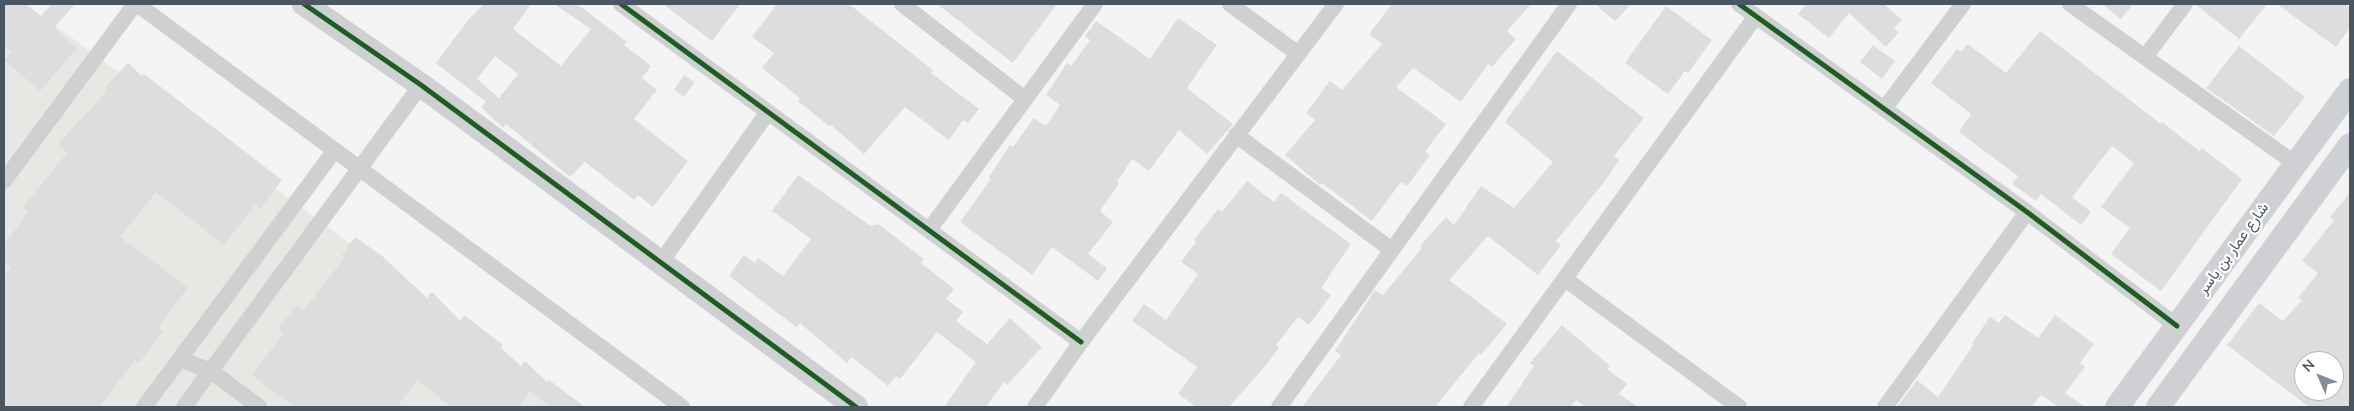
<!DOCTYPE html>
<meta charset="utf-8">
<style>
body{margin:0}
#map{position:relative;width:2354px;height:411px;overflow:hidden;background:#f4f4f4;font-family:"Nunito Sans",sans-serif}
canvas{display:block}
.frame{position:absolute;inset:0;border:5px solid #4a5661;pointer-events:none}
.north{position:absolute;left:2294px;top:351px;width:50px;height:50px;box-sizing:border-box;background:#fff;border:1px solid #b7bbc0;border-radius:50%;rotate:314deg;font-size:14px;font-weight:700;line-height:20px;text-align:center;color:#4a5661}
.north::after{content:'';display:block;margin:auto;width:18px;height:22px;background:#868d94;clip-path:polygon(50% 0,100% 100%,50% 72%,0 100%)}
</style>
<div id="map">
<canvas width="2354" height="411"></canvas>
<div class="frame"></div>
<div class="north">N</div>
</div>
<script>
const context = document.querySelector('canvas').getContext('2d');
context.lineJoin = 'round';
function paint(path, color) { context.fillStyle = color; context.fill(path, 'evenodd'); }
const shape = rows => new Path2D(rows.map(r => 'M' + r).join(''));
function trace(path, color, width, dash) { context.strokeStyle = color; context.lineWidth = width; context.lineCap = dash ? 'butt' : 'round'; context.setLineDash(dash || []); context.stroke(path); }
function write(font, color, halo, rows, align = 'center') {
  context.font = font + ' "Nunito Sans",Vazirmatn,sans-serif'; context.lineWidth = 4.5; context.setLineDash([]); context.textBaseline = 'middle'; context.strokeStyle = halo; context.fillStyle = color; for (const [text, x, y, turn = 0] of rows) {
    context.save(); context.translate(x, y); context.rotate((+turn || 0) * Math.PI / 180); context.textAlign = isNaN(turn) ? turn : align; if (halo) context.strokeText(text, 0, 0); context.fillText(text, 0, 0); context.restore();
  }
}
paint(shape([
 [4,4,26,4,571,407,4,407]
]), '#e8e7e3');
paint(shape([
 [4,4,25,4,41,16,52,4,75,4,54,28,77,48,40,91,4,60,11,52,4,46],
 [484,4,531,4,513,29,561,66,591,29,554,4,577,4,627,42,624,45,651,66,642,78,657,90,634,119,688,161,653,207,638,195,634,200,585,162,570,177,506,124,503,128,481,107,486,102,436,63,468,20],
 [495,56,518,74,499,98,477,79],
 [663,4,740,4,712,41],
 [777,4,849,4,933,70,931,73,979,109,968,123,963,120,949,140,905,107,864,154,831,125,829,126,798,101,800,98,762,68,774,53,752,37],
 [937,4,1057,4,1013,63],
 [1392,4,1531,4,1507,31,1516,39,1492,67,1488,64,1461,102,1413,68,1396,87,1446,124,1425,152,1430,155,1407,186,1401,182,1372,221,1322,183,1320,185,1312,178,1285,155,1315,120,1306,113,1330,81,1342,90,1382,44,1369,34],
 [1595,4,1631,4,1615,21],
 [1806,4,1884,4,1902,20,1894,28,1899,32,1886,47,1849,13,1829,38,1798,14],
 [2102,4,2133,4,2121,19],
 [2195,4,2267,4,2239,39],
 [2277,4,2344,4,2350,8,2350,28,2336,47],
 [1666,6,1712,40,1688,73,1685,71,1668,94,1625,63],
 [1178,18,1217,45,1187,88,1233,124,1207,154,1179,130,1149,171,1132,159,1117,182,1119,183,1100,211,1113,222,1088,254,1107,268,1098,281,1052,247,1032,275,960,222,991,179,989,177,1010,145,1013,147,1034,118,1046,126,1060,105,1046,95,1067,63,1071,66,1090,40,1085,36,1096,21,1150,59],
 [2040,31,2161,124,2162,122,2199,151,2202,148,2242,179,2161,291,2111,254,2130,228,2101,207,2134,163,2112,146,2072,197,2091,212,2081,225,2041,194,2036,201,2012,184,2018,176,1959,132,1971,114,1931,83,1957,49,1961,52,1968,44,2006,73],
 [1873,45,1895,61,1882,79,1860,62],
 [2239,46,2305,97,2274,136,2206,88],
 [1557,51,1644,118,1614,156,1619,160,1605,181,1556,241,1561,245,1538,275,1488,236,1449,280,1507,324,1481,355,1479,353,1435,407,1302,407,1341,355,1335,351,1375,290,1383,295,1422,248,1420,246,1446,217,1454,225,1481,186,1514,208,1553,162,1505,122],
 [128,63,142,76,144,74,282,180,260,209,255,205,224,245,156,192,120,237,188,287,158,328,163,331,139,363,135,360,99,407,4,407,4,276,11,267,4,262,4,245,28,212,23,207,67,153,58,144,107,91,105,88],
 [684,75,695,82,684,97,674,90],
 [798,175,871,226,878,224,924,259,921,263,954,289,946,299,963,312,956,321,987,344,1010,318,1042,347,1007,385,1004,382,986,407,944,407,976,362,937,332,900,379,896,376,888,386,852,357,847,363,800,323,796,327,729,276,744,255,755,263,758,258,783,276,811,239,772,211],
 [1247,181,1274,202,1281,193,1351,244,1321,288,1331,295,1309,325,1298,317,1276,345,1279,348,1262,370,1229,407,1196,407,1178,394,1197,367,1132,321,1144,304,1166,320,1198,274,1181,262,1196,242,1194,240,1218,209,1222,212],
 [2350,193,2350,407,2309,407,2227,345,2259,303,2283,321,2302,300,2298,298,2318,273,2302,261,2334,220,2330,217],
 [2304,361,2334,361,2334,391,2304,391],
 [355,237,382,256,427,298,432,292,460,321,464,315,503,345,501,348,521,366,525,361,547,382,549,380,585,407,551,407,530,391,518,407,452,407,417,380,397,407,297,407,280,397,252,375,284,333,278,328,297,305,304,310,345,257,342,255],
 [2005,315,2038,338,2055,315,2094,344,2080,363,2085,367,2065,393,2085,407,2059,407,2041,395,2031,407,1897,407,1917,380,1938,397,1974,344,1972,343,1990,317,1999,323],
 [1562,325,1610,366,1607,369,1627,384,1619,394,1638,407,1586,407,1576,400,1571,407,1506,407,1534,366,1530,363]
]), '#ddddde');
trace(shape([
 [137,4,682,407],
 [621,4,1081,342],
 [902,4,1025,99],
 [1230,4,1297,53],
 [1739,4,2027,212,2177,326],
 [2070,4,2296,164],
 [2145,57,2185,4],
 [1884,109,1963,4],
 [1236,135,1392,250],
 [4,181,135,4],
 [929,230,1095,4],
 [661,262,768,112],
 [1565,279,1739,407],
 [180,359,211,371,259,407],
 [144,407,335,150],
 [184,407,421,85],
 [1035,407,1081,342,1336,4],
 [1279,407,1569,4],
 [1471,407,1756,16],
 [1885,407,2027,212]
]), '#ced0d2', 16);
trace(shape([
 [304,4,421,85,856,407],
 [2117,407,2350,90],
 [2158,407,2350,145]
]), '#ced0d4', 24);
trace(shape([
 [304,4,421,85,856,407],
 [621,4,1081,342],
 [1739,4,2027,212,2177,326]
]), '#1b5e20', 5);
write('15px', '#4a5661', '#fff', [
 ["شارع عمار بن ياسر",2234,249,-54]
]);
</script>
